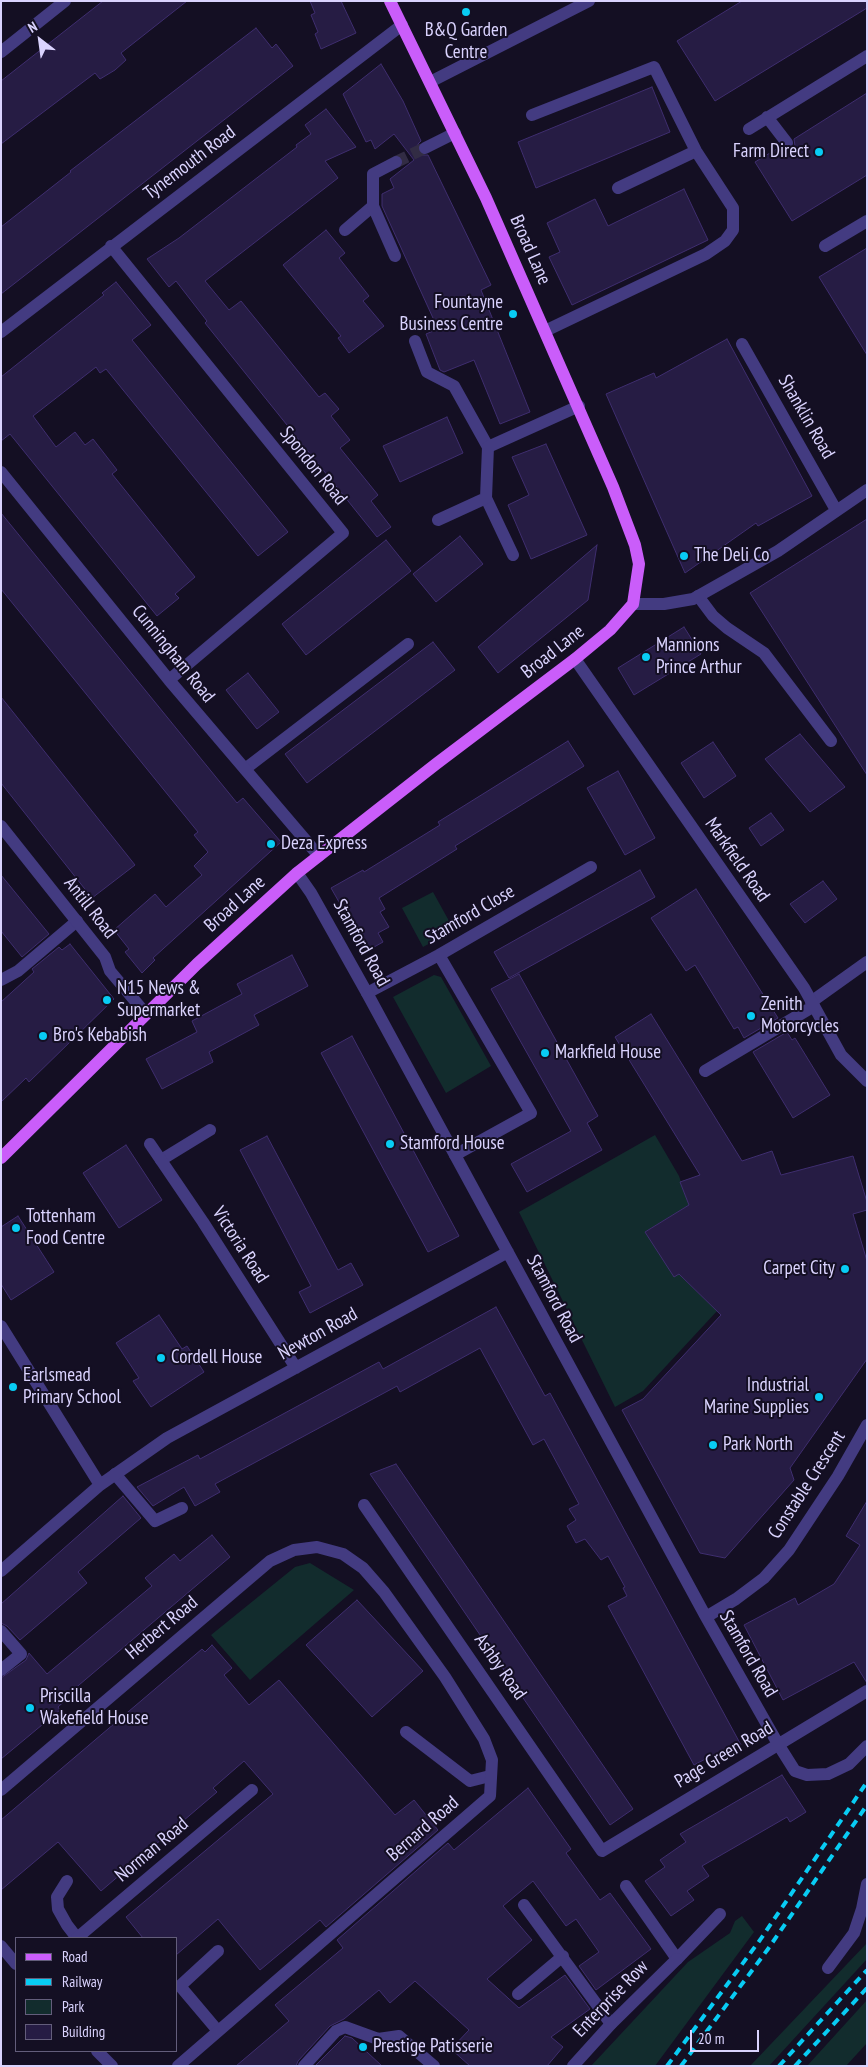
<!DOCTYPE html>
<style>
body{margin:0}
#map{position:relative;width:868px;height:2067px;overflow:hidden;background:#140f23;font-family:"PT Sans Narrow",sans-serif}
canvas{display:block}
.frame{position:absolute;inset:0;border:2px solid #dad3fe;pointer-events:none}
.legend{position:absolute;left:15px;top:1937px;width:162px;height:115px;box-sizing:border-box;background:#140f23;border:1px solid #635d7b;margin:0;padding:6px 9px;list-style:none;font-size:15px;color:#dad3fe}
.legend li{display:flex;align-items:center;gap:10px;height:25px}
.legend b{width:25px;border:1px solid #635d7b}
.north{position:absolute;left:15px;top:15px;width:50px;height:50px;-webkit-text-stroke:4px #140f23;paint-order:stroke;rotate:330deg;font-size:14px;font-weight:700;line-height:20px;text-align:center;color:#dad3fe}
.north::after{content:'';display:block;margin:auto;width:18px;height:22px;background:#dad3fe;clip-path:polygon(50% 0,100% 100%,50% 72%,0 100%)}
.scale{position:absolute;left:690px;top:2030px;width:69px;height:22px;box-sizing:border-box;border:2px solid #dad3fe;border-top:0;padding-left:6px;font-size:15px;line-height:18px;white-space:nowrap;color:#dad3fe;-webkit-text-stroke:4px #140f23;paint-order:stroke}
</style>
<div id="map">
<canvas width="868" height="2067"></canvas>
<div class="frame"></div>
<ul class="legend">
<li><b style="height:6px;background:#ca5dfa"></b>Road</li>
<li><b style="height:6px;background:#08ccf4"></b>Railway</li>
<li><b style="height:14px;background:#122c2d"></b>Park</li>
<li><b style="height:14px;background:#261c44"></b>Building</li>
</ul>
<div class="north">N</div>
<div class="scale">20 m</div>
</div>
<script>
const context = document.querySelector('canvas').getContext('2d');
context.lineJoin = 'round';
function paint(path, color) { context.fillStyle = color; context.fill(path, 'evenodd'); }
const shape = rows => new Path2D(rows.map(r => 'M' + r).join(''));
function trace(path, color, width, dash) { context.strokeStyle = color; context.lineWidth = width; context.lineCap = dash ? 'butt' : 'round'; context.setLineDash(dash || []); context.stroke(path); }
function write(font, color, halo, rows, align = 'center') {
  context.font = font + ' "PT Sans Narrow",sans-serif'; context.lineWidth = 4; context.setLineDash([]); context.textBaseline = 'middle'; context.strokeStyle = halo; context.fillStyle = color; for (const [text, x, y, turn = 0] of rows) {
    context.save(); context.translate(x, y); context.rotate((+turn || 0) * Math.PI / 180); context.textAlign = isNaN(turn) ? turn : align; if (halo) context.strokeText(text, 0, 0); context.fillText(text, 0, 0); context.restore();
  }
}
paint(shape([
 [433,892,454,930,423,947,402,908],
 [434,975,441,977,491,1066,446,1093,393,997],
 [655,1135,679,1176,689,1205,645,1232,679,1274,717,1311,643,1391,615,1407,519,1212],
 [310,1563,354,1590,250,1680,211,1635,295,1567],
 [742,1916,754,1932,655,2066,591,2066,688,1962,730,1933,735,1921],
 [867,1943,867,1959,769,2066,750,2066],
 [867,2000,867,2043,846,2066,807,2066]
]), '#122c2d');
const building = shape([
 [103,1,187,1,121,53,126,60,115,70,100,79,95,73,1,144,1,81,103,1],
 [310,1,341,1,356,33,321,49,315,34,318,32,311,15,315,13,310,1],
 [742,1,867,1,867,8,715,101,677,41,742,1],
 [256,28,272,48,276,44,293,66,1,294,1,227,71,172,70,171,256,28],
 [381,64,403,101,421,141,418,144,418,151,421,155,428,155,491,285,481,290,530,412,500,424,474,360,444,372,440,370,426,334,438,329,382,206,382,194,394,188,390,179,414,160,394,134,375,149,371,140,366,142,343,94,381,64],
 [652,87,670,132,536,188,518,142,652,87],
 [867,93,867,175,792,221,755,162,780,147,784,151,792,150,795,146,794,139,867,93],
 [326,109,356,147,325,161,338,178,205,281,229,310,241,301,319,397,325,393,339,409,331,416,350,440,340,448,378,495,371,501,391,527,377,537,205,323,207,321,176,281,169,287,147,259,179,238,297,147,296,145,311,134,305,125,326,109],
 [684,189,708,240,572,305,549,257,560,252,547,223,595,199,608,226,684,189],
 [326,230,345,253,339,258,369,296,363,301,384,326,349,353,338,338,341,336,283,265,326,230],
 [867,248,867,355,819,277,867,248],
 [116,282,151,325,132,340,288,532,258,556,106,369,100,373,96,367,33,416,56,447,75,432,85,445,93,439,117,470,112,474,195,577,175,594,179,598,157,616,10,434,1,441,1,377,104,295,102,293,116,282],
 [727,339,812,496,758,526,756,523,685,573,606,394,654,373,656,378,727,339],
 [447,417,463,453,400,482,383,446,447,417],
 [546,444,587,535,531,559,508,505,529,495,512,457,546,444],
 [1,513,237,803,243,798,281,842,153,958,155,960,142,973,125,952,129,949,114,930,155,894,166,907,202,875,194,866,208,852,194,835,198,832,1,589,1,513],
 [867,519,867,775,750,593,867,519],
 [460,536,483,564,436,602,413,574,460,536],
 [386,540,411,571,306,655,282,624,386,540],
 [597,545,588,600,498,673,478,647,597,545],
 [684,627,701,654,634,695,618,668,684,627],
 [433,642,455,670,307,783,285,754,433,642],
 [248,673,279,712,257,729,226,690,248,673],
 [1,697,135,865,92,898,1,783,1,697],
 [800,734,845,787,810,812,765,759,800,734],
 [568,741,584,766,455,846,457,849,379,898,385,909,380,912,389,927,378,933,383,942,367,951,331,888,363,870,364,872,440,825,438,822,568,741],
 [713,742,736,776,704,798,681,763,713,742],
 [618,771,655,838,625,855,587,788,618,771],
 [771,813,784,830,761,846,749,828,771,813],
 [640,870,655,897,509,978,494,952,640,870],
 [1,875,49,934,22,957,1,931,1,875],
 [823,881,837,899,805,923,790,904,823,881],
 [696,889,778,1018,744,1038,738,1027,734,1029,695,965,686,971,651,918,696,889],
 [70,944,114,999,29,1082,26,1078,1,1102,1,1002,34,972,32,969,59,947,62,950,70,944],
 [292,955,308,986,254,1015,259,1025,209,1052,213,1062,162,1089,146,1059,197,1032,192,1021,242,994,237,984,292,955],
 [519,974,598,1116,587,1123,602,1150,527,1192,511,1164,571,1131,491,989,519,974],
 [651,1014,742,1161,772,1151,781,1175,853,1156,867,1202,867,1210,853,1214,867,1261,867,1359,790,1468,794,1480,725,1558,700,1553,622,1410,643,1399,721,1315,679,1274,674,1277,645,1232,689,1205,680,1182,700,1175,615,1037,651,1014],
 [787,1032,792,1040,795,1038,830,1095,793,1118,753,1052,787,1032],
 [352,1036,459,1236,428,1252,321,1053,352,1036],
 [267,1136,338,1270,351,1263,363,1285,310,1313,299,1292,311,1286,240,1150,267,1136],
 [126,1145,162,1200,119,1228,83,1173,126,1145],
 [18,1216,54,1272,11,1300,1,1284,1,1227,18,1216],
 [496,1307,545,1396,550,1393,741,1745,715,1758,713,1755,694,1765,608,1606,627,1596,623,1588,625,1587,608,1556,601,1560,585,1539,576,1543,567,1526,576,1520,569,1509,579,1504,544,1439,533,1445,480,1348,400,1392,397,1386,215,1484,220,1492,195,1506,184,1487,153,1506,137,1487,198,1455,200,1459,379,1362,383,1369,496,1307],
 [159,1315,182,1349,187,1346,204,1372,151,1407,133,1381,139,1378,116,1343,159,1315],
 [396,1464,633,1809,610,1825,370,1474,396,1464],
 [123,1496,141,1518,78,1572,87,1583,20,1640,7,1626,1,1623,1,1604,123,1496],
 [867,1501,867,1683,854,1662,783,1700,744,1625,795,1598,798,1605,834,1584,860,1545,846,1536,867,1501],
 [212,1535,230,1557,66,1696,68,1698,58,1707,60,1710,1,1759,1,1678,26,1660,29,1653,47,1674,152,1586,145,1578,174,1554,180,1561,212,1535],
 [357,1600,423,1671,372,1717,306,1645,357,1600],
 [212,1645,232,1668,224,1675,249,1705,279,1680,395,1815,414,1800,438,1830,326,1927,320,1920,260,1970,218,1919,176,1955,176,1938,143,1938,126,1917,273,1794,244,1761,213,1788,217,1792,101,1891,58,1842,1,1890,1,1820,202,1649,205,1652,212,1645],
 [782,1775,806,1812,790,1822,787,1817,702,1866,709,1876,687,1891,694,1900,671,1916,645,1881,665,1867,660,1860,686,1842,680,1834,782,1775],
 [528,1788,571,1849,566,1853,600,1900,610,1893,651,1949,596,1990,579,1966,599,1952,576,1919,566,1926,533,1881,503,1906,532,1940,487,1979,519,2008,565,1975,590,2009,551,2037,563,2047,547,2066,470,2066,451,2049,469,2030,415,1981,390,2003,379,1990,344,2019,330,2026,298,2061,296,2066,236,2066,289,2021,275,2005,343,1948,337,1940,448,1843,454,1850,528,1788],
 [345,2036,352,2038,382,2066,315,2066,345,2036]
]);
paint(building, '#261c44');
trace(building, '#3f2e6f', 1);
trace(shape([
 [396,162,425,148]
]), '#322c44', 12, [12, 6]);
trace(shape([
 [430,82,589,1],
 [532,115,654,67,696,151,733,208,733,230,725,241,706,254,545,331],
 [767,117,787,143],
 [749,129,867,56],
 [618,188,696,151],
 [345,230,373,206],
 [825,246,867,221],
 [415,341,427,372,454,386,488,447],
 [486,498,513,555],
 [698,596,713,616,727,628,764,653,831,741],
 [245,769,408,644],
 [439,955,531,1113,455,1155],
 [1,980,18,971,77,921],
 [367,993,439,955,591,867],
 [811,1002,867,962],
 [705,1071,814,1006],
 [161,1160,210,1130],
 [115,1474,155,1521,182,1508],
 [1,1631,21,1654,1,1670],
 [406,1732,470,1781,490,1776],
 [778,1744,795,1771,807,1775,828,1774,849,1764,867,1746],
 [67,1881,57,1897,58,1909,67,1925,77,1938],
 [626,1886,677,1959,720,1914],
 [524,1905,611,2024],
 [218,1951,180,1986,218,2031],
 [828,1968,854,1933,862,1909,867,1884],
 [518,1994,563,1956],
 [304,2066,336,2031,345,2027,378,2039,399,2036,434,2066]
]), '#433b81', 12);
trace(shape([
 [1,52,65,1],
 [425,148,455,133],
 [111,246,343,533,169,680],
 [395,256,373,206,373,174,396,162],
 [1,332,402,25],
 [742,344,836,510],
 [1,472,169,680,319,856],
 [438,520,486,498,488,447,579,406],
 [633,604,664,604,693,599,778,551,867,490],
 [575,659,804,988,841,1055,867,1081],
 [1,826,105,957,110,971,146,1014],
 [297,873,311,893,367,993,706,1617,778,1744],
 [150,1144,203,1222,296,1368],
 [1,1326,100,1485],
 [364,1505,602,1851,867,1691],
 [1,1571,100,1485,167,1438,508,1252],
 [706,1617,736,1599,764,1578,789,1550,838,1476,867,1425],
 [1,1790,270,1561,294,1550,317,1547,343,1554,363,1568,384,1592,445,1677,484,1739,492,1760,490,1796,178,2066],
 [77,1938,252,1790],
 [1,1946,16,1964],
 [97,2051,112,2066],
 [573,2066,611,2024,677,1959]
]), '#433b81', 12);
trace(shape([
 [1,1158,197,964,297,873,436,764,575,659,610,630,633,604,639,564,635,545,613,487,486,198,390,1]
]), '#ca5dfa', 12);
trace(shape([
 [667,2066,760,1940,867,1782],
 [681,2066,768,1949,867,1805],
 [779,2066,867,1970],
 [795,2066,867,1988]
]), '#08ccf4', 4, [8, 6]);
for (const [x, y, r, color] of [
 [466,12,5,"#08ccf4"],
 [819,152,5,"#08ccf4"],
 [513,314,5,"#08ccf4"],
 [684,556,5,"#08ccf4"],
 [646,657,5,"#08ccf4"],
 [271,844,5,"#08ccf4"],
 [107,1000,5,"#08ccf4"],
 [751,1016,5,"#08ccf4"],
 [43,1036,5,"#08ccf4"],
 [545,1053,5,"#08ccf4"],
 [390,1144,5,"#08ccf4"],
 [16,1228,5,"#08ccf4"],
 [845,1269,5,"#08ccf4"],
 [161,1358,5,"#08ccf4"],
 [13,1387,5,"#08ccf4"],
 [819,1397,5,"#08ccf4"],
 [713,1445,5,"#08ccf4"],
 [30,1708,5,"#08ccf4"],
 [363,2047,5,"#08ccf4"]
]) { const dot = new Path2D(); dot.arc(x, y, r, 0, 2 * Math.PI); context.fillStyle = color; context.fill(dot); trace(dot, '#140f23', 2); }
write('19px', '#dad3fe', '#140f23', [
 ["B&Q Garden",466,31,"center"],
 ["Centre",466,53,"center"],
 ["Farm Direct",809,152,"right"],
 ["Fountayne",503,303,"right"],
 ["Business Centre",503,325,"right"],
 ["The Deli Co",694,556],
 ["Mannions",656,646],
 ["Prince Arthur",656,668],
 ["Deza Express",281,844],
 ["N15 News &",117,989],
 ["Supermarket",117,1011],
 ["Zenith",761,1005],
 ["Motorcycles",761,1027],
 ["Bro's Kebabish",53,1036],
 ["Markfield House",555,1053],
 ["Stamford House",400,1144],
 ["Tottenham",26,1217],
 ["Food Centre",26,1239],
 ["Carpet City",835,1269,"right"],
 ["Cordell House",171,1358],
 ["Earlsmead",23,1376],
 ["Primary School",23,1398],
 ["Industrial",809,1386,"right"],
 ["Marine Supplies",809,1408,"right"],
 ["Park North",723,1445],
 ["Priscilla",40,1697],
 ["Wakefield House",40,1719],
 ["Prestige Patisserie",373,2047]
], 'left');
write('19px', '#dad3fe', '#140f23', [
 ["Tynemouth Road",190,163,-37],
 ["Broad Lane",530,250,66],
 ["Shanklin Road",806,417,60],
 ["Spondon Road",313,466,51],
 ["Broad Lane",553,652,-38],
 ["Cunningham Road",173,654,51],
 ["Markfield Road",737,860,55],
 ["Broad Lane",235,904,-42],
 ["Antill Road",90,908,52],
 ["Stamford Close",470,915,-30],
 ["Stamford Road",361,943,61],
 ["Victoria Road",240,1245,57],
 ["Stamford Road",554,1299,62],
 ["Newton Road",318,1334,-29],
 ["Constable Crescent",807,1485,-57],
 ["Herbert Road",162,1628,-40],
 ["Stamford Road",748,1654,60],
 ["Ashby Road",500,1667,55],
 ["Page Green Road",724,1755,-31],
 ["Bernard Road",423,1829,-41],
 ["Norman Road",152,1850,-40],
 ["Enterprise Row",611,1999,-46]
]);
</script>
